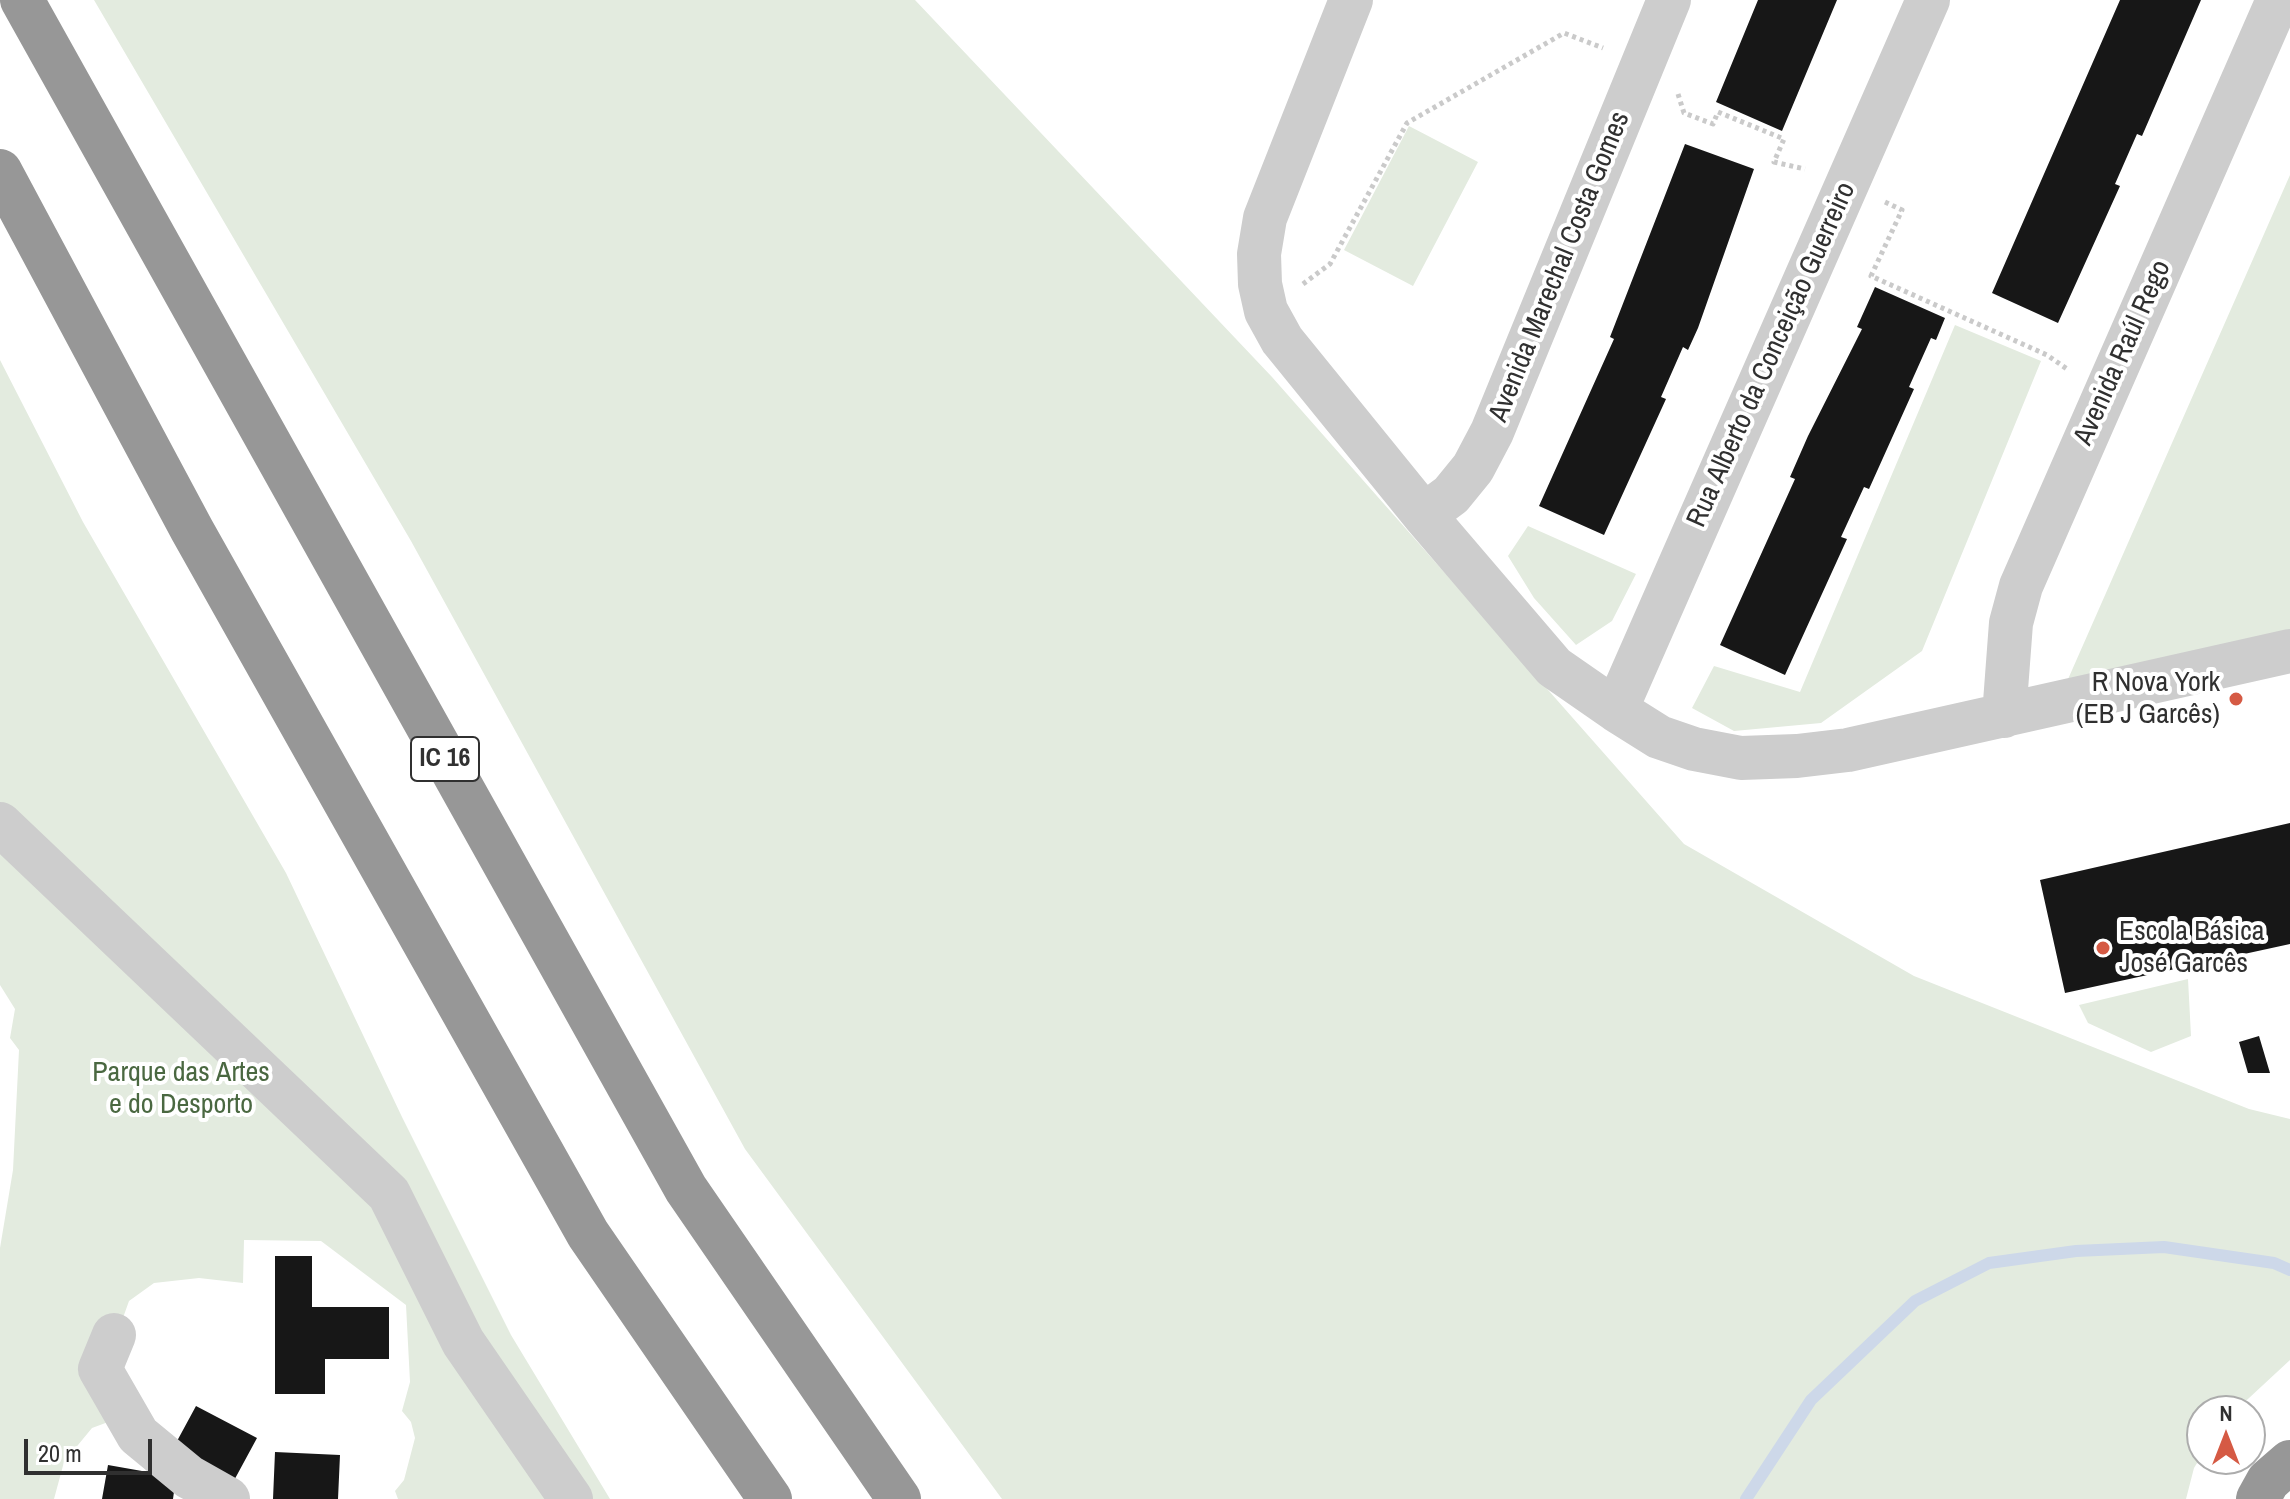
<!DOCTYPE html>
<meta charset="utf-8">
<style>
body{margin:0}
#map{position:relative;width:2290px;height:1499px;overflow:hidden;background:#fff;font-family:"Archivo Narrow",sans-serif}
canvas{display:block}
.north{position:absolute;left:2186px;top:1395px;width:80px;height:80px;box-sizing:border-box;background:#fff;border:2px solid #acacac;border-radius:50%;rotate:0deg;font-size:22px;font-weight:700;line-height:32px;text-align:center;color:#303030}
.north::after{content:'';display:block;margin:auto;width:28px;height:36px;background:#d55a44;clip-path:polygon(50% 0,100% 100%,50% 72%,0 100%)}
.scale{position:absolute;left:24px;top:1439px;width:128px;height:36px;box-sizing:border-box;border:4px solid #303030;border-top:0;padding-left:10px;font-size:24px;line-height:28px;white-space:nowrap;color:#303030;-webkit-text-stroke:6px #fff;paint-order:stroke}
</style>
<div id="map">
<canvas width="2290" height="1499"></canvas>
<div class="north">N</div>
<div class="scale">20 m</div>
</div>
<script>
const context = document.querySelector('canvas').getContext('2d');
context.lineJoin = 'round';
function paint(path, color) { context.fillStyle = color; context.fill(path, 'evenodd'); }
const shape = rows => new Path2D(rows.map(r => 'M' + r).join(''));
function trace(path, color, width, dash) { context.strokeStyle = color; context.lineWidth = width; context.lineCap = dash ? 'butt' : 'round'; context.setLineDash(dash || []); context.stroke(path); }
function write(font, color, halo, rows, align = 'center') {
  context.font = font + ' "Archivo Narrow",sans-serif'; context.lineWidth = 8; context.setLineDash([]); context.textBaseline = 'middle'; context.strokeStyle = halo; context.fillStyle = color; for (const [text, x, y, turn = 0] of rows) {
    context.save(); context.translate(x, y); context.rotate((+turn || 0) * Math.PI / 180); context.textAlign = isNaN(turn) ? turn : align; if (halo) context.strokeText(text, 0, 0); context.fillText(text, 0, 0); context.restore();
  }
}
paint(shape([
 [94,0,915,0,1272,377,1684,844,1914,976,2249,1109,2290,1119,2290,1360,2235,1411,2202,1411,2202,1455,2194,1468,2186,1499,1002,1499,745,1149,411,541],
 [1409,126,1478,162,1413,286,1344,250],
 [2290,175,2290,632,2065,686],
 [1955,325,2041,361,1922,651,1821,723,1734,731,1692,708,1714,666,1800,692],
 [0,360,83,522,286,873,402,1117,511,1335,610,1499,398,1499,395,1491,404,1480,415,1438,411,1422,402,1411,410,1382,406,1305,321,1241,244,1240,243,1283,199,1278,154,1283,129,1301,119,1329,130,1408,119,1418,92,1428,64,1462,54,1499,0,1499,0,1248,13,1170,19,1050,10,1038,15,1009,0,985],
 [1528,526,1636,574,1612,621,1576,645,1534,598,1508,556],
 [2188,979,2191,1036,2151,1052,2088,1023,2079,1005]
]), '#e3ebdf');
trace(shape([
 [1746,1499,1811,1400,1915,1301,1989,1263,2076,1251,2164,1247,2274,1263,2290,1270]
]), '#cdd8e9', 12);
paint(shape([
 [1758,0,1837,0,1782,131,1716,102],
 [2120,0,2201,0,2142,136,2137,134,2115,184,2120,186,2058,323,1992,293],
 [1685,144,1754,169,1698,328,1688,350,1683,347,1661,397,1666,399,1604,535,1539,506,1614,339,1610,337],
 [1875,287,1945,318,1936,340,1931,338,1909,387,1914,389,1869,489,1864,487,1841,537,1847,539,1785,675,1720,645,1795,479,1790,477,1808,436,1862,329,1857,327],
 [2290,823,2290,944,2065,993,2040,880],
 [2259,1036,2270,1073,2248,1073,2239,1042],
 [275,1256,312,1256,312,1307,389,1307,389,1359,325,1359,325,1394,275,1394],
 [196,1406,257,1438,231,1486,170,1454],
 [275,1452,340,1455,338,1499,273,1499],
 [108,1465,176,1477,173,1499,102,1499]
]), '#171717');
trace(shape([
 [1678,94,1684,113,1713,124,1718,112,1784,139,1774,162,1805,169],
 [1885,202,1902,210,1871,276,2047,355,2067,369],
 [1303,284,1330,264,1407,123,1564,33,1603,48]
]), '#cacaca', 5, [4, 4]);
trace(shape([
 [1351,0,1265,218,1259,254,1260,284,1266,311,1282,340,1424,515,1554,667,1616,710,1659,737,1694,749,1741,758,1797,756,1848,750,2290,651],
 [1424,515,1451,495,1473,468,1492,432,1669,0],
 [1616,710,1928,0],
 [2004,716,2011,623,2021,586,2278,0],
 [0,824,389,1194,463,1342,571,1499],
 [114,1335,100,1369,138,1435,189,1477,228,1499]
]), '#cdcdcd', 44);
trace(shape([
 [22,0,686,1189,899,1499],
 [0,171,192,530,588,1234,770,1499],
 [2258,1499,2268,1481,2290,1462]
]), '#979797', 44);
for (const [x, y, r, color] of [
 [2236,699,8,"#d55a44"],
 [2103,948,8,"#d55a44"]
]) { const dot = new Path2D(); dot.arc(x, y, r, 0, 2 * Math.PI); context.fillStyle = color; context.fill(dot); trace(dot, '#fff', 3); }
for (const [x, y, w] of [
 [445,759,68]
]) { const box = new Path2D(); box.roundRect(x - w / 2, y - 22, w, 44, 6); context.fillStyle = '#fff'; context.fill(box); trace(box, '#303030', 2); }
write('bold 26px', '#303030', null, [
 ["IC 16",445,759]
]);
write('28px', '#303030', '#fff', [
 ["Avenida Marechal Costa Gomes",1560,267,-68],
 ["Avenida Raúl Rego",2123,353,-66],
 ["Rua Alberto da Conceição Guerreiro",1772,355,-66]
]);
write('28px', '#303030', '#fff', [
 ["R Nova York",2220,683],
 ["(EB J Garcês)",2220,715],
 ["Escola Básica",2119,932,"left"],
 ["José Garcês",2119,964,"left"]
], 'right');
write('28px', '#4a6841', '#fff', [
 ["Parque das Artes",181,1073],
 ["e do Desporto",181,1105]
]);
</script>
